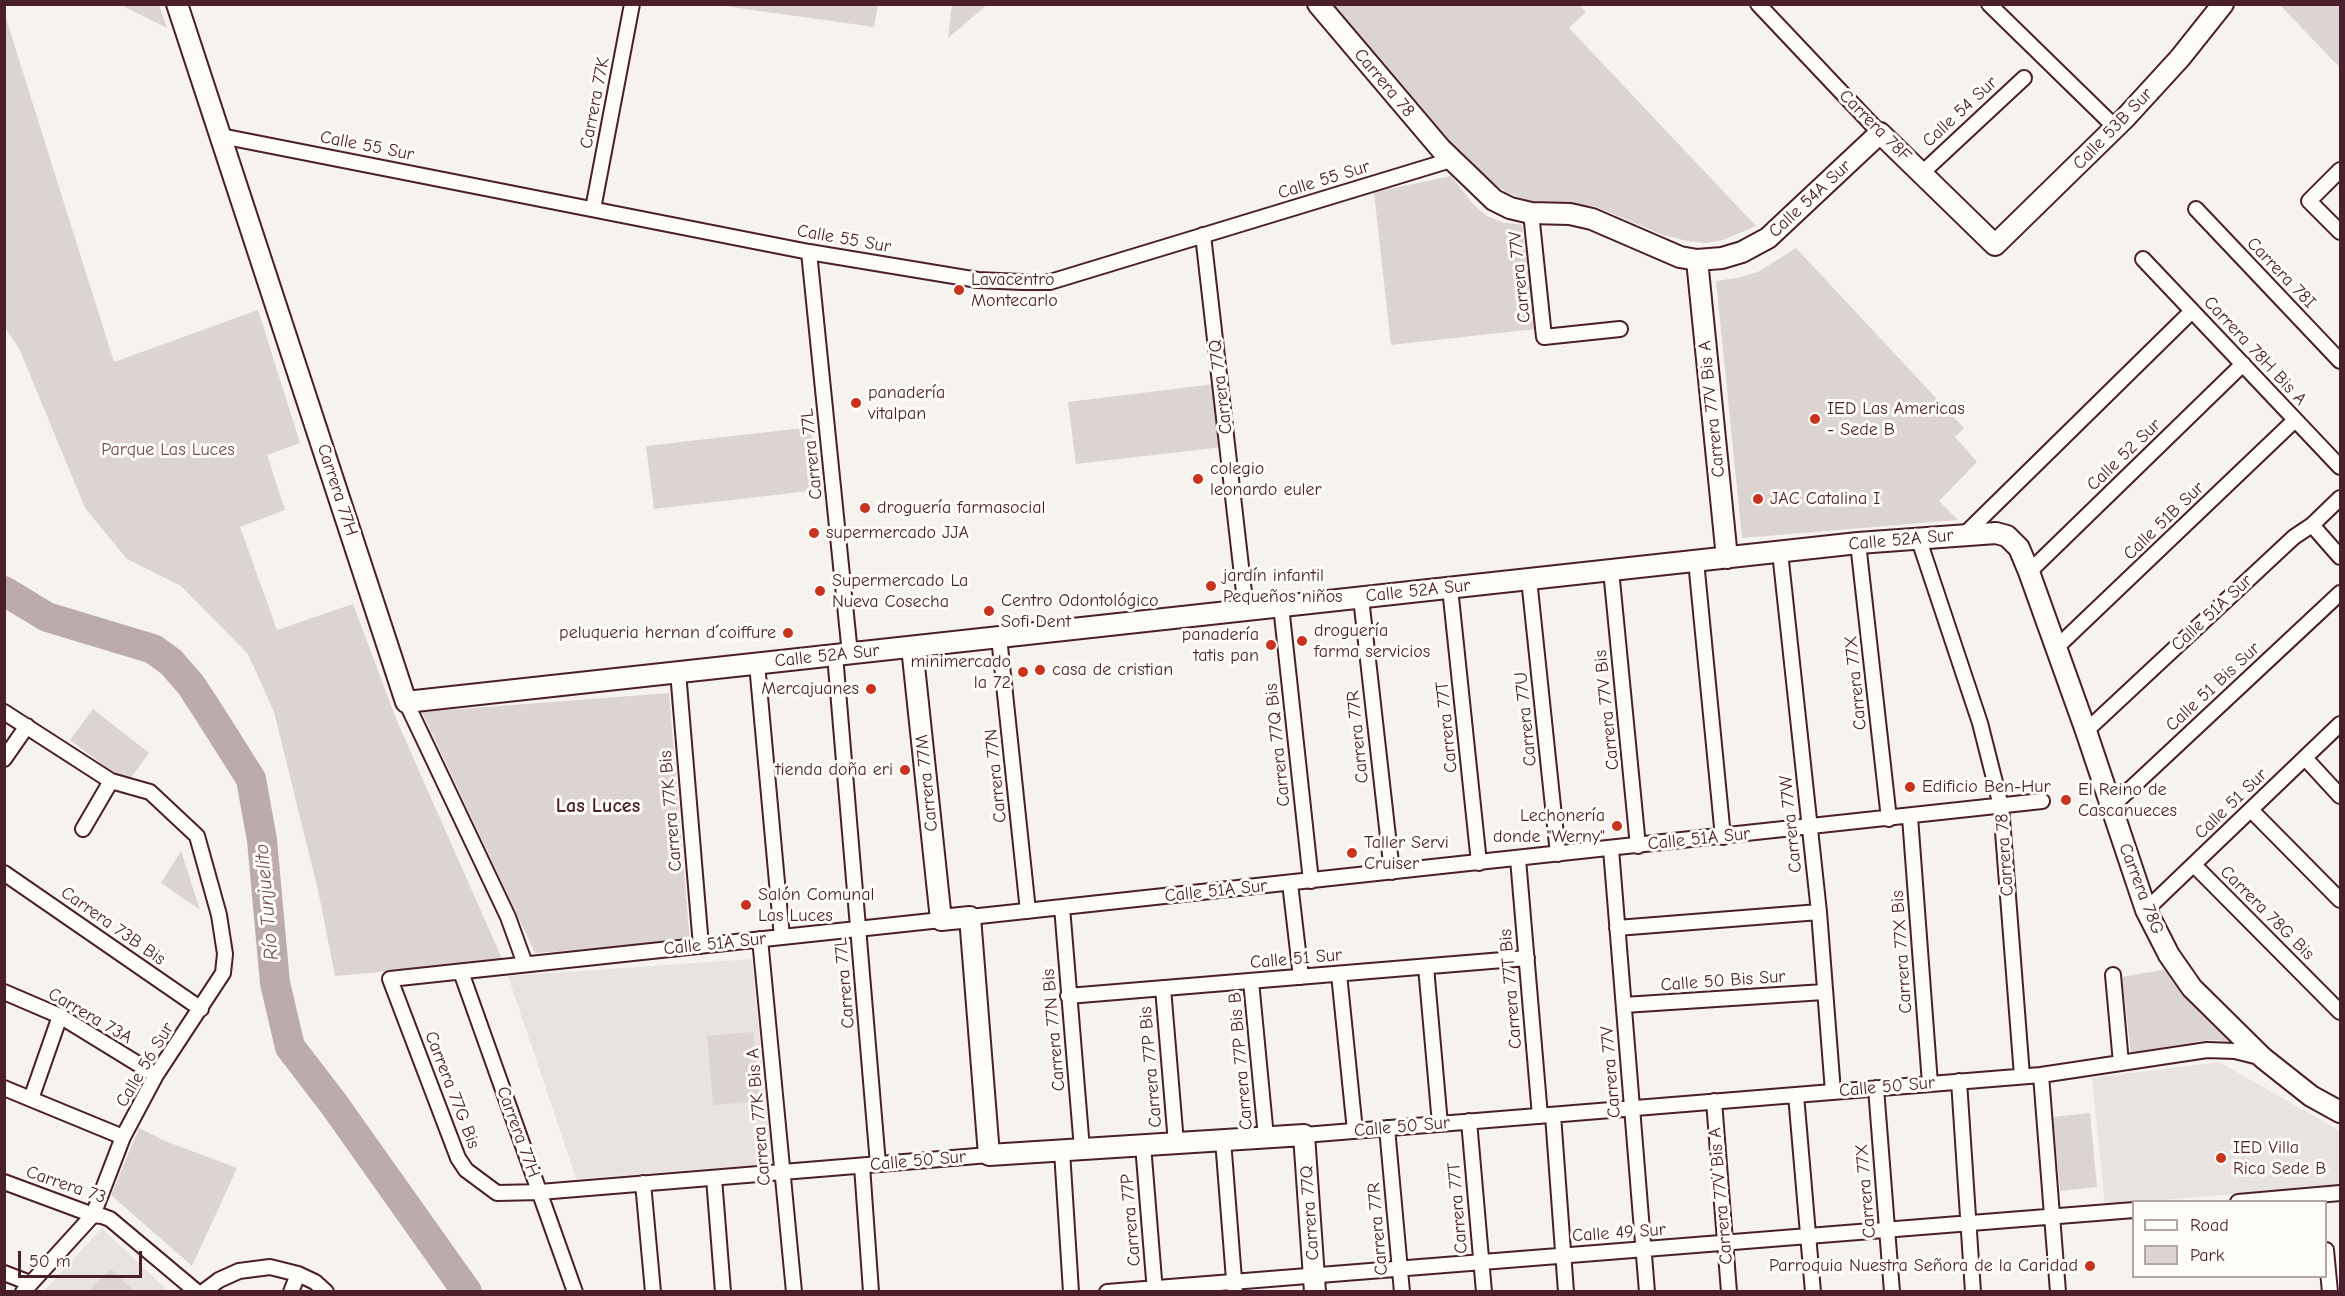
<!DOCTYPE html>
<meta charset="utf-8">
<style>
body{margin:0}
#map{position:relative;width:2345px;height:1296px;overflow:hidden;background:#f6f3ef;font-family:"Comic Neue",sans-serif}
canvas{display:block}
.frame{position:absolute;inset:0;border:6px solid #4a1f2b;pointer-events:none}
.legend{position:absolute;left:2132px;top:1200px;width:195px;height:78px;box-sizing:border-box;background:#fdfcf7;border:2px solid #b5a4a5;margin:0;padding:8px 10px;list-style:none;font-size:18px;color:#4a1f2b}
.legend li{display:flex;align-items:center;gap:12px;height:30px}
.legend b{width:30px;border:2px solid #b5a4a5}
.scale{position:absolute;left:18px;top:1251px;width:124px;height:27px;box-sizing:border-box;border:3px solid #4a1f2b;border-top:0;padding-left:8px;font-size:18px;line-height:21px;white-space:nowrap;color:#4a1f2b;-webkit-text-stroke:4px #fdfcf7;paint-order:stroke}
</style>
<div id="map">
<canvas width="2345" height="1296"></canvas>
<div class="frame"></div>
<ul class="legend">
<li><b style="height:8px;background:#fdfcf7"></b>Road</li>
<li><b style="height:16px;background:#dcd4d2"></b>Park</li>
</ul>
<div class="scale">50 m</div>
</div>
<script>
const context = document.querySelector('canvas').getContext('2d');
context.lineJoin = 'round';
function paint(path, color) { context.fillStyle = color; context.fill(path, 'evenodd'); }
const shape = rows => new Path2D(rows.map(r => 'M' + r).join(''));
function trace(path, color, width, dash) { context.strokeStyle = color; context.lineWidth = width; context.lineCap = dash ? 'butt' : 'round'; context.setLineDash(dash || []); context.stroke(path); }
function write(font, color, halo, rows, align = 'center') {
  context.font = font + ' "Comic Neue",sans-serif'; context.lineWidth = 6; context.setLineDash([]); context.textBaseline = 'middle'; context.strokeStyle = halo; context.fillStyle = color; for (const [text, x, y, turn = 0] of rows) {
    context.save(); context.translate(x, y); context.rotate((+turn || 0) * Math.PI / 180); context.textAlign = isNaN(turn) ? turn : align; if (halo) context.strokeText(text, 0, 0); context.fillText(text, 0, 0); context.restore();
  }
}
paint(shape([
 [752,959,772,1164,576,1179,508,976],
 [2219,1062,2340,1131,2340,1185,2105,1205,2092,1078],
 [102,1228,168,1291,43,1292]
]), '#e9e3e0');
paint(shape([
 [121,5,159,5,167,28],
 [717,5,878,5,874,27],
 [952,5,952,4,987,5,948,38],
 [1329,5,1579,5,1586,12,1569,28,1756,226,1723,240,1706,243,1687,241,1663,235,1594,206,1532,202,1508,193,1487,179,1456,148],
 [2280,5,2340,5,2340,68],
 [4,12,114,362,258,310,300,443,267,455,285,510,240,527,277,630,353,604,397,721,503,961,335,976,318,890,274,712,248,654,181,586,127,559,85,508,19,348,5,328],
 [1451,176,1474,205,1487,216,1502,222,1522,225,1536,329,1391,345,1374,192],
 [1796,248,1964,428,1955,437,1977,462,1939,501,1958,520,1742,538,1716,281,1737,278,1758,272],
 [1215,384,1223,447,1076,464,1068,402],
 [811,427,818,490,654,509,646,446],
 [669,693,690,942,535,953,422,712],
 [93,709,149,753,127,783,70,740],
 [181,851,200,910,161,883],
 [2167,969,2237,1043,2217,1040,2200,1041,2131,1053,2122,977],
 [753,1032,760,1101,713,1105,707,1036],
 [2090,1113,2097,1187,2060,1191,2053,1117],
 [139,1128,165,1141,237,1168,192,1266,111,1195],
 [111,1269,134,1291,88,1291]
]), '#dcd4d2');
trace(shape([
 [4,591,47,617,153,649,171,662,191,685,208,711,251,779,262,840,275,983,290,1047,333,1103,467,1292]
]), '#bbabac', 30);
const street = shape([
 [1758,4,1880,133],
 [1989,4,2116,128],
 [221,136,809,252,978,280,1022,282,1050,282,1451,160],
 [2340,170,2309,201,2340,232],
 [1922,173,2024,78],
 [593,209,632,4],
 [2196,209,2340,361],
 [1531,213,1544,337,1620,329],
 [1203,235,1246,610],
 [809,252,850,654],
 [2143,259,2340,467],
 [2312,525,2340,557],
 [1964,535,2192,311],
 [1918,537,1980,723,2001,806,2022,1076],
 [1858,543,1889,819],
 [1780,552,1819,912,1833,1092],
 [1696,561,1723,837],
 [1611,570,1638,846],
 [2029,572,2243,364],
 [1529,579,1558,854],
 [1450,588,1479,863],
 [1361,598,1392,872],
 [1281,606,1311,881],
 [999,637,1028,911],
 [2057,647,2295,420],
 [835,655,878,1164],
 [757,664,782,937],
 [678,672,701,946],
 [406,702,508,917,525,964],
 [4,712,111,781,150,792,197,836,219,915,225,954,223,973,156,1075,123,1137,93,1215,23,1292],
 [2086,731,2294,537,2312,525,2340,498],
 [2305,758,2340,796],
 [4,759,27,726],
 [2111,807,2340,593],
 [2251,810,2340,900],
 [1910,817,1930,1084],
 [83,829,111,781],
 [1611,849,1647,1292],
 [1518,859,1540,1116],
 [2194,865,2340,1012],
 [4,873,201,1009],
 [1290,883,1301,977],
 [1062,907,1082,1149],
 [2146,910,2340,724],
 [970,917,2042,801],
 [941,920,390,979,458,1158,466,1170,497,1193,540,1192,989,1155],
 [1617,928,1819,912],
 [760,939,794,1292],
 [1426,967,1440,1124],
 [461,972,575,1292],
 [1339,974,1355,1131],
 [2113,975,2121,1063],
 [1251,981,1266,1137],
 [1163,988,1176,1143],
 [4,992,60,1016,156,1075],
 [1068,996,1527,958],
 [1624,1005,1824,992],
 [2041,1075,2058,1292],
 [1959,1081,1973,1292],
 [4,1088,123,1137],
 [1876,1088,1892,1292],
 [1796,1095,1813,1292],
 [31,1099,60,1016],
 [1714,1101,1729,1292],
 [1553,1115,1566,1292],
 [1469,1121,1484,1292],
 [1387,1128,1402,1292],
 [1304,1135,2041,1075,2207,1050,2235,1051,2263,1058],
 [1223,1140,1235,1292],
 [1143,1145,1155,1292],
 [1062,1151,1071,1292],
 [862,1166,871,1292],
 [714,1178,723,1292],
 [4,1182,93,1215,102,1216,110,1219,197,1292],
 [643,1183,653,1292],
 [2238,1202,2340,1193],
 [2326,1250,2330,1292],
 [4,1273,30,1283],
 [203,1292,219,1280,239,1271,270,1267,298,1274,315,1282,326,1292],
 [291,1292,298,1274],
 [1107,1292,2134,1210]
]);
const secondary = shape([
 [177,4,406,702,1858,543,1996,533,2007,536,2019,548,2029,572,2086,731,2146,910,2169,955,2192,988,2263,1058,2311,1096,2340,1112],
 [1318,4,1441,149,1494,200,1510,208,1531,213,1570,214,1592,219,1680,257,1697,260,1722,258,1742,252,1768,238,1880,133,1995,245,2126,117,2180,58,2223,4],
 [1697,260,1727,558],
 [912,647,941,920,970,917,989,1155,1304,1135,1315,1292]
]);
trace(street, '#4a1f2b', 18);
trace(secondary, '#4a1f2b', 24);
trace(street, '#fdfcf7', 14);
trace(secondary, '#fdfcf7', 20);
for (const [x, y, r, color] of [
 [959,290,6,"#c8321e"],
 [856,403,6,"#c8321e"],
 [1815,419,6,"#c8321e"],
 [1198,479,6,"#c8321e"],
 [1758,499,6,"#c8321e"],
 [865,508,6,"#c8321e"],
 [814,533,6,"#c8321e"],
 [1211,586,6,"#c8321e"],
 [820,591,6,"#c8321e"],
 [989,611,6,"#c8321e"],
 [788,633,6,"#c8321e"],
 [1302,641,6,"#c8321e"],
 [1271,645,6,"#c8321e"],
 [1040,670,6,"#c8321e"],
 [1023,672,6,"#c8321e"],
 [871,689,6,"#c8321e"],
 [905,770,6,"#c8321e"],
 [1910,787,6,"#c8321e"],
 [2066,800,6,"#c8321e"],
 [1617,826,6,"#c8321e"],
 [1352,853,6,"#c8321e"],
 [746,905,6,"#c8321e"],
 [2221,1158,6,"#c8321e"],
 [2090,1266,6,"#c8321e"]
]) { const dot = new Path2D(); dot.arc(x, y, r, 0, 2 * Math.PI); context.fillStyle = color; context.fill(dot); trace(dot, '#fdfcf7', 2); }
write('18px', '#4a1f2b', '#fdfcf7', [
 ["Carrera 78",1384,83,50],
 ["Carrera 77K",595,103,-79],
 ["Calle 54 Sur",1960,112,-43],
 ["Carrera 78F",1875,126,45],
 ["Calle 53B Sur",2113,129,-46],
 ["Calle 55 Sur",367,146,11],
 ["Calle 55 Sur",1324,180,-17],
 ["Calle 54A Sur",1810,199,-43],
 ["Calle 55 Sur",844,239,10],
 ["Carrera 78I",2281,273,46],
 ["Carrera 77V",1520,277,-96],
 ["Carrera 78H Bis A",2255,351,47],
 ["Carrera 77Q",1221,387,-97],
 ["Carrera 77V Bis A",1712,409,-96],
 ["Carrera 77L",812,454,-96],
 ["Calle 52 Sur",2124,455,-44],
 ["Carrera 77H",337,490,72],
 ["Calle 51B Sur",2164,521,-44],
 ["Calle 52A Sur",1901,540,-5],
 ["Calle 52A Sur",1418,591,-6],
 ["Calle 51A Sur",2212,613,-43],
 ["Calle 52A Sur",827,656,-6],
 ["Carrera 77X",1856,683,-96],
 ["Calle 51 Bis Sur",2213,687,-43],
 ["Carrera 77V Bis",1607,710,-96],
 ["Carrera 77U",1526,719,-96],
 ["Carrera 77T",1447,727,-96],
 ["Carrera 77R",1358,737,-96],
 ["Carrera 77Q Bis",1278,745,-96],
 ["Carrera 77N",996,776,-96],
 ["Carrera 77M",927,783,-96],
 ["Calle 51 Sur",2231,804,-44],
 ["Carrera 77K Bis",671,811,-95],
 ["Carrera 77W",1791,824,-96],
 ["Calle 51A Sur",1699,839,-6],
 ["Carrera 78",2005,855,-94],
 ["Carrera 78G",2141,889,69],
 ["Calle 51A Sur",1216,891,-6],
 ["Carrera 78G Bis",2267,913,45],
 ["Carrera 73B Bis",113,926,35],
 ["Calle 51A Sur",715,944,-6],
 ["Carrera 77X Bis",1902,952,-94],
 ["Calle 51 Sur",1296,959,-5],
 ["Calle 50 Bis Sur",1723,981,-4],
 ["Carrera 77L",845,983,-95],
 ["Carrera 77T Bis",1511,989,-95],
 ["Carrera 73A",90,1016,30],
 ["Carrera 77N Bis",1054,1030,-95],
 ["Carrera 77P Bis B",1241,1061,-95],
 ["Calle 56 Sur",145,1065,-59],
 ["Carrera 77P Bis",1151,1067,-95],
 ["Carrera 77V",1611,1072,-95],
 ["Calle 50 Sur",1887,1087,-5],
 ["Carrera 77G Bis",452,1090,69],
 ["Carrera 77K Bis A",759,1117,-95],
 ["Calle 50 Sur",1402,1127,-5],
 ["Carrera 77H",518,1132,70],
 ["Calle 50 Sur",918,1161,-5],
 ["Carrera 73",66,1185,19],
 ["Carrera 77X",1866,1191,-95],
 ["Carrera 77V Bis A",1721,1196,-95],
 ["Carrera 77T",1458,1208,-95],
 ["Carrera 77Q",1310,1213,-94],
 ["Carrera 77P",1131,1220,-95],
 ["Carrera 77R",1378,1229,-95],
 ["Calle 49 Sur",1619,1233,-4]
]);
write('18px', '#4a1f2b', '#fdfcf7', [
 ["Lavacentro",971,280],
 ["Montecarlo",971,301],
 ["panadería",868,393],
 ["vitalpan",868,414],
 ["IED Las Americas",1827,409],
 ["- Sede B",1827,430],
 ["colegio",1210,469],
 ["leonardo euler",1210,490],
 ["JAC Catalina I",1770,499],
 ["droguería farmasocial",877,508],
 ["supermercado JJA",826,533],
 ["jardín infantil",1223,576],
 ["Pequeños niños",1223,597],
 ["Supermercado La",832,581],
 ["Nueva Cosecha",832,602],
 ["Centro Odontológico",1001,601],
 ["Sofi Dent",1001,622],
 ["droguería",1314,631],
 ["farma servicios",1314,652],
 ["peluqueria hernan d´coiffure",776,633,"right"],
 ["panadería",1259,635,"right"],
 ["tatis pan",1259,656,"right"],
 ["minimercado",1011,662,"right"],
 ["la 72",1011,683,"right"],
 ["casa de cristian",1052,670],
 ["Mercajuanes",859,689,"right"],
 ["tienda doña eri",893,770,"right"],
 ["Edificio Ben-Hur",1922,787],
 ["El Reino de",2078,790],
 ["Cascanueces",2078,811],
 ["Lechonería",1605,816,"right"],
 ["donde \"Werny\"",1605,837,"right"],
 ["Taller Servi",1364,843],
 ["Cruiser",1364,864],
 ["Salón Comunal",758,895],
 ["Las Luces",758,916],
 ["IED Villa",2233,1148],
 ["Rica Sede B",2233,1169],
 ["Parroquia Nuestra Señora de la Caridad",2078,1266,"right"]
], 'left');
write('18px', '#6e4c55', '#fdfcf7', [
 ["Parque Las Luces",168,450]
]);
write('bold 20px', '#4a1f2b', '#fdfcf7', [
 ["Las Luces",598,806]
]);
write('italic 20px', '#725058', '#fdfcf7', [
 ["Río Tunjuelito",267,902,-95]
]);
</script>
